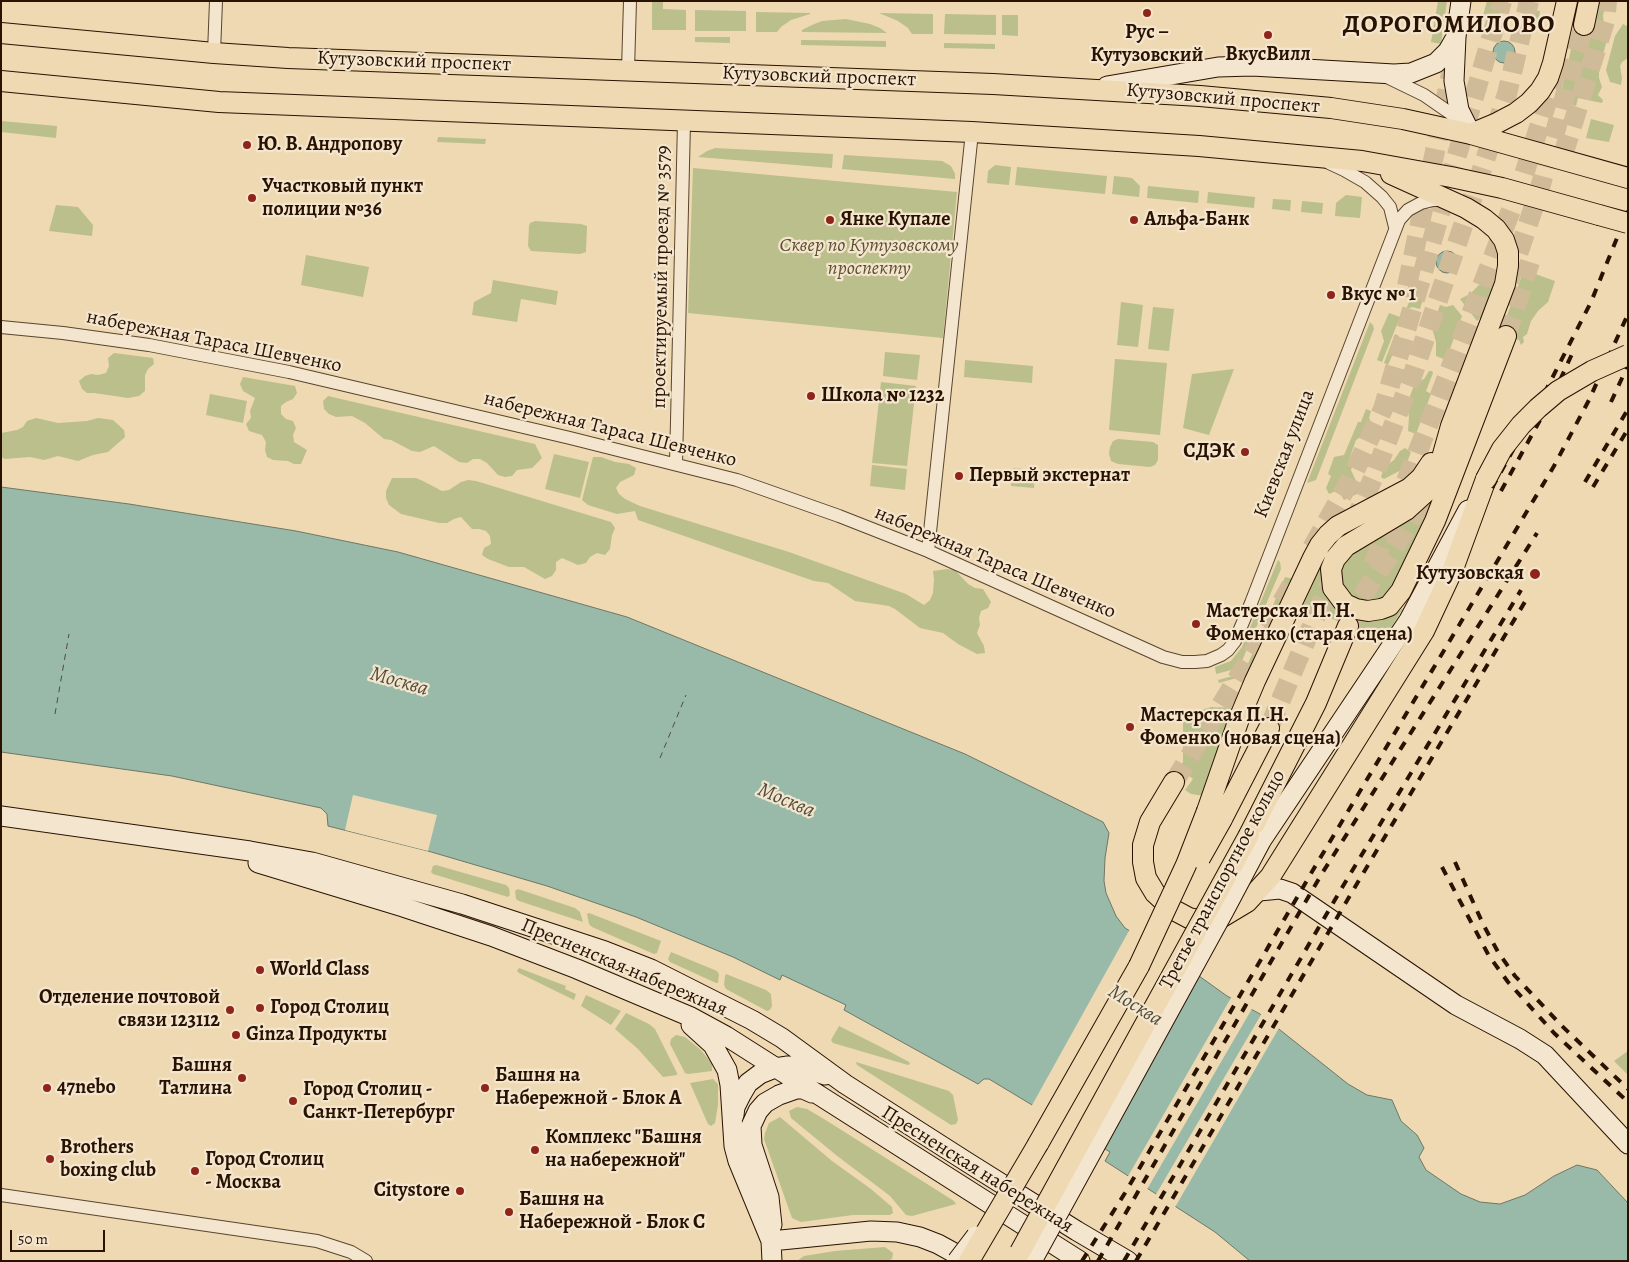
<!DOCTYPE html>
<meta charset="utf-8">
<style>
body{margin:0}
#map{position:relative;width:1629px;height:1262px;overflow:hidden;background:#eed9b3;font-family:Alegreya,serif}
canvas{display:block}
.frame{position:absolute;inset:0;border:2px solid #291200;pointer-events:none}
.scale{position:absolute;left:10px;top:1230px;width:95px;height:22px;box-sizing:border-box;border:2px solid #291200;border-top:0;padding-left:6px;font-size:15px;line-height:18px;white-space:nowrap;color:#291200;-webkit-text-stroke:4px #f4e6ce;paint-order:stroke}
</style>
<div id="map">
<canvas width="1629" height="1262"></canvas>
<div class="frame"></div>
<div class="scale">50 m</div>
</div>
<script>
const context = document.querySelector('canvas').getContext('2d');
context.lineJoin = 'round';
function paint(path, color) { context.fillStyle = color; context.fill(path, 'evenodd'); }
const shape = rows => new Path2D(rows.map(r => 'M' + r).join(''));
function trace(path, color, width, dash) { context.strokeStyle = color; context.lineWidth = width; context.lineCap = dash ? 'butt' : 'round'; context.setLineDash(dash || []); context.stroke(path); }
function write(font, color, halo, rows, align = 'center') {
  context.font = font + ' Alegreya,serif'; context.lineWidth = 4.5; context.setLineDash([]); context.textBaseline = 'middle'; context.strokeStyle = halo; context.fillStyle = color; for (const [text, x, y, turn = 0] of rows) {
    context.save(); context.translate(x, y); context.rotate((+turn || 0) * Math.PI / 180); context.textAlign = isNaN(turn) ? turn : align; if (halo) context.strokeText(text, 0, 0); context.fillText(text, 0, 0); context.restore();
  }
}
paint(shape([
 [652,1,663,1,663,9,686,10,686,30,652,30],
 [1438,1,1447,1,1441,44,1431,42],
 [1487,1,1508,1,1507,8,1510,9,1509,13,1491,14,1482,19],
 [1596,1,1613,1,1605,9,1603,15,1604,27,1610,29,1599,69,1599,78,1602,87,1598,95,1603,100,1602,103,1578,98,1576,106,1559,102,1577,23],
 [1518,8,1540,11,1538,25,1529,17,1518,11],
 [695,10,746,11,746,31,695,31],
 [756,12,810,13,810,14,791,20,781,27,777,32,756,32],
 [879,13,933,14,933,34,912,34,908,28,898,21],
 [945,14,996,15,996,35,944,34],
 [1002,15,1018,15,1018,36,1002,35],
 [846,19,870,24,880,28,887,33,802,32,802,30,812,25,822,21],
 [1623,24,1627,26,1628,34,1628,58,1622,62,1620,66,1622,78,1621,85,1610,82,1606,70,1615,36],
 [695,37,730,37,730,43,695,42],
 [801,40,886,41,886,47,801,45],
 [944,43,995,44,995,49,944,48],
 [1591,119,1614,125,1609,142,1586,138],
 [1,121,57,126,56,138,1,132],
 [438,137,486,139,485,144,437,142],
 [715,148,833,154,832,168,698,157,707,151],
 [844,155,942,161,951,166,955,174,955,179,842,169],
 [995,165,1011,167,1009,185,987,183,988,171],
 [1017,167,1107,176,1105,194,1015,185],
 [693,168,957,192,943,338,688,313],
 [1114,176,1132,178,1140,186,1139,197,1112,194],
 [1148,186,1199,191,1198,203,1147,198],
 [1208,192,1255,197,1254,208,1207,203],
 [1346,195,1362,197,1360,218,1335,216,1336,203],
 [1273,199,1291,200,1290,211,1272,209],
 [1302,201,1323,203,1322,214,1301,212],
 [56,205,78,207,93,225,92,236,49,231],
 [535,221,581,224,587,226,586,252,580,254,531,251,528,246,529,226,530,223],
 [306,255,369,267,363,297,301,285],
 [1524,270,1555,281,1548,302,1538,311,1531,321,1527,334,1523,337,1524,342,1521,345,1519,340,1500,334],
 [493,280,558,291,556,305,521,299,517,322,472,315,474,302,491,293],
 [1481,283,1492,287,1482,316,1477,321,1460,299,1470,294],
 [1413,290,1423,299,1420,309,1412,307,1406,310],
 [1121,302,1143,305,1138,347,1117,345],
 [1440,305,1446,307,1453,305,1462,316,1446,360,1436,356,1436,342,1432,328],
 [1153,307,1174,309,1169,351,1148,349],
 [1389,313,1400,317,1382,362,1377,360,1384,341,1381,331],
 [1370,322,1373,325,1374,329,1316,480,1307,483],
 [1395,334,1399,336,1396,344,1401,348,1397,356,1392,356,1388,365,1384,363],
 [885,352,920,355,917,380,883,376],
 [114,353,153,358,154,364,148,369,145,375,145,391,139,396,128,398,94,393,87,393,82,389,79,381,85,376,91,374,98,375,106,373,109,366,108,358],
 [1115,359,1167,363,1160,435,1109,430],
 [965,360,1033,366,1032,383,964,377],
 [1234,369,1209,435,1183,428,1192,374],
 [1429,371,1432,371,1433,373,1426,391,1431,394,1416,434,1408,431,1409,417,1408,412,1405,409,1415,383,1424,379],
 [243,377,295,386,297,393,293,399,286,402,281,406,281,414,286,419,293,421,296,428,293,435,294,442,307,450,301,464,294,464,288,461,273,460,267,457,265,450,266,442,262,435,249,431,246,424,251,418,250,411,255,398,243,391,240,384],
 [881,382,916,386,907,466,872,463],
 [210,394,247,401,243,423,206,415],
 [328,396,535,444,542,458,532,468,517,470,512,476,505,477,498,475,487,463,480,459,473,459,467,463,459,462,434,446,420,452,412,451,391,440,384,439,365,423,352,416,336,417,329,414,324,409,323,401],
 [1366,409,1371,411,1369,418,1373,425,1373,428,1356,440,1349,460,1352,467,1351,470,1361,492,1344,500,1338,490,1329,494,1326,488,1331,476,1328,474,1334,457,1344,455,1358,422,1361,422],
 [36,418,58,423,87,421,98,418,113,420,124,430,125,437,108,452,93,455,78,461,58,456,44,460,30,457,5,459,1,457,1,433,17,430,23,427,27,421],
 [1118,439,1153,442,1158,445,1158,460,1155,465,1150,467,1118,464,1111,461,1109,454,1110,447,1113,441],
 [1405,448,1411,452,1405,468,1384,479,1381,477,1384,467,1394,460,1400,451],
 [554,454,589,462,580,498,545,489],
 [593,457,601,457,615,462,629,464,636,468,634,475,620,482,616,488,619,494,625,499,640,506,789,552,906,594,924,605,930,600,933,593,934,579,933,571,947,569,955,570,968,584,975,588,983,589,991,602,988,608,981,611,979,618,980,625,977,633,984,646,985,653,977,654,958,644,943,633,920,628,895,609,889,606,855,601,828,583,814,581,638,520,635,511,617,514,588,505,582,500],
 [872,465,907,469,905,490,870,486],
 [1013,468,1035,470,1034,488,1011,486],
 [392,478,416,478,423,481,442,491,449,490,461,482,468,480,476,481,611,522,615,528,612,535,610,549,605,555,597,553,590,557,586,563,578,565,562,558,556,562,556,570,552,576,545,579,524,567,509,567,488,559,482,555,484,548,491,544,490,536,486,531,479,529,472,529,461,517,454,519,447,523,439,523,401,514,389,505,386,498,386,491],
 [1436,498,1392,587,1380,602,1355,602,1339,581,1342,563,1349,554,1416,515],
 [1278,560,1280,562,1281,569,1239,668,1216,674,1215,667,1231,661,1242,647],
 [1323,562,1322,573,1366,621,1386,618,1395,614,1403,608,1383,641,1303,606],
 [1285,577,1294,579,1247,675,1219,683,1218,680,1244,673],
 [1211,707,1235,708,1205,796,1191,794,1185,790,1193,779,1179,768,1183,762,1183,716],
 [436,865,506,885,509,888,510,895,508,897,433,874,431,872,433,866],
 [518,889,575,908,580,912,583,922,519,901,516,899,515,891],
 [589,913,661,941,657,953,654,954,592,927,589,924,587,914],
 [671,952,717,971,719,974,718,983,716,983,670,962,668,959],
 [519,968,566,986,565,989,576,994,574,1000,519,973,517,971],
 [726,974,766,990,771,994,772,1006,770,1010,767,1011,726,989,724,985,725,976],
 [586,995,621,1011,611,1025,581,1006],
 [626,1013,649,1024,655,1029,677,1073,677,1075,663,1077,638,1049,615,1029],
 [839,1026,883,1048,909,1062,910,1064,908,1065,833,1043,831,1040],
 [676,1035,685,1037,701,1050,712,1064,712,1071,688,1074,685,1073,670,1044,671,1039],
 [1628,1051,1628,1075,1614,1061],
 [856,1062,949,1091,953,1095,958,1120,956,1124,951,1125,857,1065],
 [713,1079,718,1084,718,1105,715,1123,711,1126,708,1124,690,1083],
 [797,1107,807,1109,824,1119,954,1201,956,1204,912,1216,906,1215,890,1196,836,1155,791,1118,789,1111],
 [780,1117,832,1161,871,1189,892,1207,893,1213,890,1215,853,1215,801,1222,792,1218,764,1139,765,1133,769,1123],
 [885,1247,893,1253,892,1259,886,1261,797,1261,804,1256,835,1251]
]), '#bbbf8b');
const water = shape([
 '1493 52a11 11 0 1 1 22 0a11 11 0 1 1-22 0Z',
 '1436 262a11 11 0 1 1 22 0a11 11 0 1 1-22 0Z',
 [1,487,129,504,296,531,398,552,627,617,965,754,1103,822,1109,833,1105,858,1104,881,1106,893,1116,916,1125,928,1174,958,1227,996,1260,1014,1348,1084,1367,1095,1392,1100,1401,1121,1417,1135,1424,1148,1419,1157,1426,1170,1461,1194,1480,1202,1500,1204,1525,1195,1554,1176,1577,1165,1597,1170,1628,1203,1628,1261,1250,1261,1215,1232,1105,1161,1110,1152,989,1079,984,1079,978,1084,844,1010,846,1005,782,975,780,980,733,957,636,917,547,886,428,851,328,826,327,814,321,808,172,776,1,752,1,487]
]);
paint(water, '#9abaa9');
trace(water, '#6d7765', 1);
paint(shape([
 [353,795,437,815,428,851,345,830],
 [1130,929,1176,956,1102,1150,1031,1107],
 [1232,996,1253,1007,1146,1191,1127,1178],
 [1262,1013,1279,1028,1174,1209,1155,1196]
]), '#eed9b3');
trace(shape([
 [55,714,69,634],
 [660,758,686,695]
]), '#514d3b', 1, [6, 5]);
trace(shape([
 [1563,155,1605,21,1607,1],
 [1509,281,1540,188,1584,25],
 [1407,286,1452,69],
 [1506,336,1530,262],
 [1353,525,1374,476,1414,371,1472,199,1507,94,1529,1],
 [1312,548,1351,479,1383,409,1502,1],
 [1373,565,1444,385,1521,184,1557,70],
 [1349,624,1358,602,1389,556,1426,494],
 [1269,728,1335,571],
 [1174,782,1258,645,1291,586]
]), '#d0bb98', 20, [20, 10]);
const street = shape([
 [214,53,216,1],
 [628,70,630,1],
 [1387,77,1424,95,1450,113,1462,125],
 [1329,163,1344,170,1365,182,1382,197,1390,207,1395,227],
 [1,327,63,333,149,345,289,372,570,438,737,480,839,516,928,551,1163,657,1182,662,1195,662,1207,661,1221,655,1228,650,1235,641,1251,603,1399,220,1408,210,1421,203,1433,200,1443,200],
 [676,464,684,122],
 [928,551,972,132],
 [1,1195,317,1241,351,1252,366,1261]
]);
const secondary = shape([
 [1461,1,1456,37,1454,81,1459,110,1471,134],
 [1107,86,1218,67,1252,66,1394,74,1411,73,1436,63,1448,51,1456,37],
 [1,816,250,851,312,862,462,904,605,951,651,969,752,1020,782,1038,845,1084,967,1162,1077,1231,1128,1261],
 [1261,841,1409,620,1468,510],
 [258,863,403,907,491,936,577,969,691,1017,726,1036,1080,1261],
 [1259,891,1280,889,1292,893,1456,1005,1520,1039,1545,1055,1628,1144],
 [691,1025,713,1045,727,1070,730,1085,734,1146,738,1161,771,1241,772,1261],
 [734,1115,735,1107,741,1095,748,1083,760,1074,775,1068,788,1066,801,1067,825,1075],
 [772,1225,769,1197,752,1145,751,1126,758,1111,765,1103,779,1095,796,1089,803,1089,812,1093],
 [771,1241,871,1231,897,1232,920,1237,938,1244,969,1261]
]);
const primary = shape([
 [1584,25,1589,1],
 [1,33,214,53,288,58,993,84,1200,96,1331,108,1403,119,1471,134,1628,178],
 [1,81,219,102,972,132,1199,146,1362,161,1451,177,1502,188,1599,215],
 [1471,134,1495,124,1516,113,1529,103,1540,91,1548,78,1553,63,1567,1],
 [1391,174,1466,208,1484,219,1496,229,1504,240,1508,252,1508,266,1505,284,1451,426,1440,465,1428,490,1406,510,1346,546,1335,559,1331,569,1333,588,1345,604,1356,609,1368,611,1381,609,1389,606,1401,591,1435,521,1506,336],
 [1174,782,1150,822,1143,845,1143,862,1146,878,1155,893,1172,909,1189,918,1204,921,1217,920,1247,902,1270,877,1424,631,1453,569,1486,479],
 [1207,811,1239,719,1255,681,1313,558,1320,545,1328,535,1338,526,1410,488,1421,478,1431,463],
 [1222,819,1269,728],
 [1249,835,1316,703,1348,626],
 [1038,1144,1139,966]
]);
trace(street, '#5a442d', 14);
trace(secondary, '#291200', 21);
trace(primary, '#291200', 22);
trace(street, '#f4e6ce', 12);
trace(secondary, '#f4e6ce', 19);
trace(primary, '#eed9b3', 20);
trace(shape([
 [1611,402,1628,365],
 [1585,482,1628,409],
 [1593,487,1628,429],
 [1492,488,1543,396,1591,302,1628,211],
 [1501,491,1550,402,1572,354],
 [1455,862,1483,924,1498,952,1515,976,1562,1026,1628,1089],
 [1442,867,1489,956,1508,982,1554,1033,1628,1102],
 [1082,1261,1125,1193,1313,870,1554,466,1589,400,1628,314],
 [1098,1261,1321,875,1537,533],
 [1124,1261,1343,886,1521,590],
 [1136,1261,1352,892,1529,595]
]), '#291200', 4, [9, 9]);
const secondaryBridge = shape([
 [957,1261,976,1236],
 [1032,1261,1224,911,1261,841]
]);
const primaryBridge = shape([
 [1599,215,1628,223],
 [1486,479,1502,449,1521,425,1538,408,1558,391,1592,371,1628,355],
 [1200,858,1222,819],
 [1139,966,1186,865,1207,811],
 [1020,1252,1249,835],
 [969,1261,1038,1144]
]);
trace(secondaryBridge, '#291200', 21, []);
trace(primaryBridge, '#291200', 22, []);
trace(secondaryBridge, '#f4e6ce', 19);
trace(primaryBridge, '#eed9b3', 20);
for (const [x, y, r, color] of [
 [1147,13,5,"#8f2418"],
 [1268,35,5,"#8f2418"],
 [247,145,5,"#8f2418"],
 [252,198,5,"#8f2418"],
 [830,220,5,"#8f2418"],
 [1134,220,5,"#8f2418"],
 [1331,295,5,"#8f2418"],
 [811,396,5,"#8f2418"],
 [1245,452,5,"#8f2418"],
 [959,476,5,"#8f2418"],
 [1535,574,6,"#8f2418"],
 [1196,624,5,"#8f2418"],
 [1130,727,5,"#8f2418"],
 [260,970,5,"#8f2418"],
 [260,1008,5,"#8f2418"],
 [230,1010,5,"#8f2418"],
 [236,1035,5,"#8f2418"],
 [242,1078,5,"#8f2418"],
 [47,1088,5,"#8f2418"],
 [485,1088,5,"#8f2418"],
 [293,1101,5,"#8f2418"],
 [535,1150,5,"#8f2418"],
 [50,1159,5,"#8f2418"],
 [195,1171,5,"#8f2418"],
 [460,1191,5,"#8f2418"],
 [509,1212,5,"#8f2418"]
]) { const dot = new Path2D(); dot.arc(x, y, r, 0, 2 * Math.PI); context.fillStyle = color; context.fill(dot); trace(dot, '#f4e6ce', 2); }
write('bold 20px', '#291200', '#f4e6ce', [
 ["Рус –",1147,33,"center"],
 ["Кутузовский",1147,56,"center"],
 ["ВкусВилл",1268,55,"center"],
 ["Ю. В. Андропову",257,145],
 ["Участковый пункт",262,187],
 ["полиции №36",262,210],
 ["Янке Купале",840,220],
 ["Альфа-Банк",1144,220],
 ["Вкус № 1",1341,295],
 ["Школа № 1232",821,396],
 ["СДЭК",1235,452,"right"],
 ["Первый экстернат",969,476],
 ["Кутузовская",1524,574,"right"],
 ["Мастерская П. Н.",1206,612],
 ["Фоменко (старая сцена)",1206,635],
 ["Мастерская П. Н.",1140,716],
 ["Фоменко (новая сцена)",1140,739],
 ["World Class",270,970],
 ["Отделение почтовой",220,998,"right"],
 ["связи 123112",220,1021,"right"],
 ["Город Столиц",270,1008],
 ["Ginza Продукты",246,1035],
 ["Башня",232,1066,"right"],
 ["Татлина",232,1089,"right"],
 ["Башня на",495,1076],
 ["Набережной - Блок А",495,1099],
 ["47nebo",57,1088],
 ["Город Столиц -",303,1090],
 ["Санкт-Петербург",303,1113],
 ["Комплекс \"Башня",545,1138],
 ["на набережной\"",545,1161],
 ["Brothers",60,1148],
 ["boxing club",60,1171],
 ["Город Столиц",205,1160],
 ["- Москва",205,1183],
 ["Citystore",450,1191,"right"],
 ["Башня на",519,1200],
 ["Набережной - Блок С",519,1223]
], 'left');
write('20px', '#291200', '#f4e6ce', [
 ["Кутузовский проспект",414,62,2],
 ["Кутузовский проспект",819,77,2],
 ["Кутузовский проспект",1223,99,5],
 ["проектируемый проезд № 3579",662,277,-89],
 ["набережная Тараса Шевченко",214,342,11],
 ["набережная Тараса Шевченко",610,430,14],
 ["Киевская улица",1285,454,-69],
 ["набережная Тараса Шевченко",995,563,23],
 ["Третье транспортное кольцо",1223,880,-62],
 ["Пресненская набережная",624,968,23],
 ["Пресненская набережная",977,1170,32]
]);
write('italic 20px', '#5c4f31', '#f4e6ce', [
 ["Сквер по Кутузовскому",869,246],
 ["проспекту",869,269]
]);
write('italic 21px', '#514d3b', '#f4e6ce', [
 ["Москва",399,682,16],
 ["Москва",786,801,23],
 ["Москва",1135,1006,32]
]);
context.letterSpacing = '1px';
write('bold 25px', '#291200', '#f4e6ce', [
 ["ДОРОГОМИЛОВО",1449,26]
]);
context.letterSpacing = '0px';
</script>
